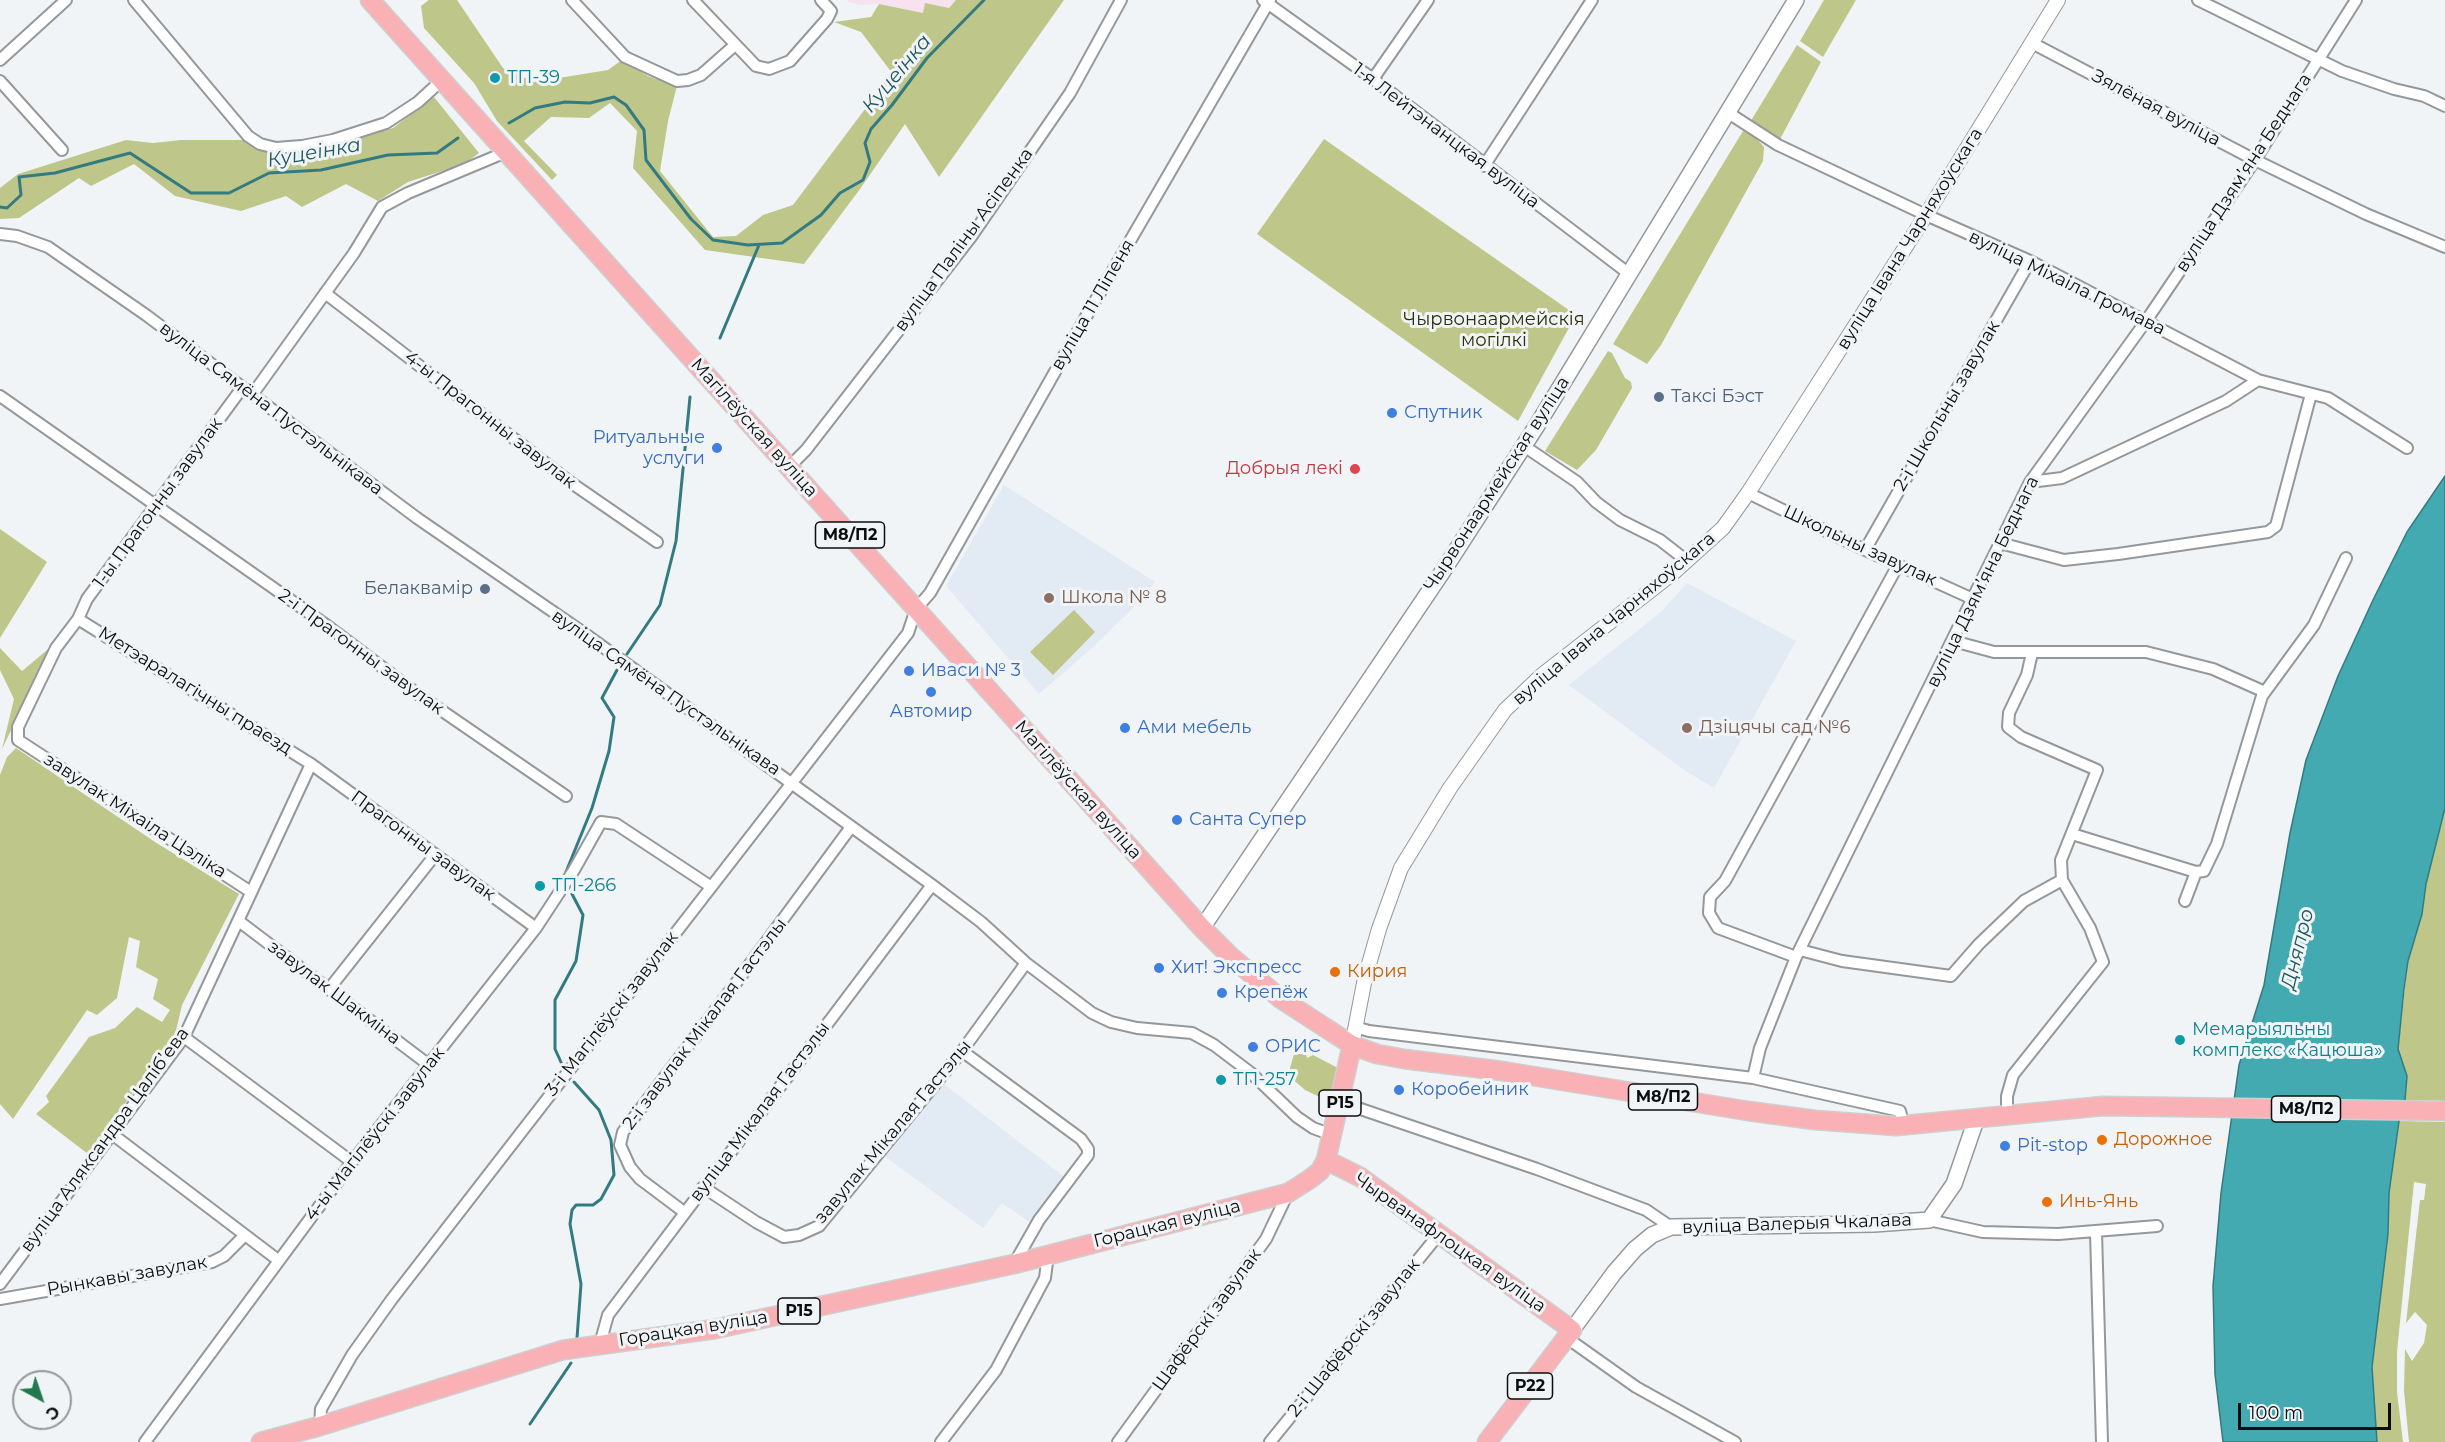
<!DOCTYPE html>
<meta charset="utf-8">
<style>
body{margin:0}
#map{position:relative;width:2445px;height:1442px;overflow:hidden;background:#f1f4f7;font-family:Montserrat,sans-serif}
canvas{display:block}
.north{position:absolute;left:12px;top:1370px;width:60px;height:60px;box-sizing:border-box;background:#f1f4f7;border:2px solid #95989a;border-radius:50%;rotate:140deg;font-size:16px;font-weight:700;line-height:24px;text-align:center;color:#0c0d0e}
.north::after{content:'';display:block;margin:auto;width:21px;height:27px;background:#22794d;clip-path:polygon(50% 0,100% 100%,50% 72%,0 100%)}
.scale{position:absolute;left:2238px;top:1403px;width:153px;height:27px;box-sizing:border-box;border:3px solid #0c0d0e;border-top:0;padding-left:8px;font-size:18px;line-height:21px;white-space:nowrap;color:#0c0d0e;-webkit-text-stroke:4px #f1f4f7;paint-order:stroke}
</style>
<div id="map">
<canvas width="2445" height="1442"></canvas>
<div class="north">С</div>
<div class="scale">100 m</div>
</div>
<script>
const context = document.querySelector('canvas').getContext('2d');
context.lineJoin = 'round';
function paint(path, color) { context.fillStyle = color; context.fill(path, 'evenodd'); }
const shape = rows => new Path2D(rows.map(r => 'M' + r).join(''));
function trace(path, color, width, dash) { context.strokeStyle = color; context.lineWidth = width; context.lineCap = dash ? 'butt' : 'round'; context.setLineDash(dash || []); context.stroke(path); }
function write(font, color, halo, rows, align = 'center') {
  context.font = font + ' Montserrat,sans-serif'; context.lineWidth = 6; context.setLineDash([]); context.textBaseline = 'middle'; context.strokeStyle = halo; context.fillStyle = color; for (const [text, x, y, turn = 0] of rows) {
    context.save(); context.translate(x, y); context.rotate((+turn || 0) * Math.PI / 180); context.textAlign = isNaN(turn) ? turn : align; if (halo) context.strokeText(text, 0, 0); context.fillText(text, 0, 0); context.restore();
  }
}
paint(shape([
 [848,0,956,0,949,8,923,13,879,4,860,5,848,2]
]), '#f8e2f0');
paint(shape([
 [1004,485,1155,582,1130,611,1091,649,1039,694,946,586],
 [1687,583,1796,641,1714,788,1684,770,1569,685,1661,612],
 [944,1084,1063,1176,1031,1223,1002,1203,983,1228,884,1156]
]), '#e2eaf4');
paint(shape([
 [429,0,457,0,503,68,534,82,608,70,622,60,648,76,677,86,668,121,660,171,713,237,736,236,763,215,793,205,892,73,861,32,834,22,871,17,879,4,923,13,925,3,949,8,956,0,1064,0,939,177,905,124,860,189,804,264,705,250,633,168,637,131,610,103,589,118,551,117,524,141,557,175,552,180,497,121,474,83,424,28,421,6],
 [1824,0,1856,0,1823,57,1800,41],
 [1797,45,1821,62,1778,143,1752,122,1752,119],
 [434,97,479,153,464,164,408,182,378,201,346,184,302,207,286,196,241,211,175,196,134,164,91,186,79,178,19,218,0,219,0,188,18,174,126,140,153,143,181,140,245,140,274,155,331,147,393,128],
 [1743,131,1755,137,1764,147,1763,161,1661,345,1647,364,1613,344],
 [1324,139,1576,315,1518,421,1257,234],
 [1608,351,1612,353,1625,378,1631,382,1632,388,1596,450,1577,470,1545,451],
 [0,529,47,562,0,638],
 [1074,610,1095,632,1053,675,1030,652],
 [52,646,2,749,14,699,0,670,0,648,22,671],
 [16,748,155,842,239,894,182,1005,175,1035,88,1154,36,1114,49,1102,46,1096,89,1037,115,1028,137,1007,162,1022,170,1010,153,999,158,979,136,967,140,941,129,937,117,998,97,1015,87,1010,13,1119,0,1104,0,775,7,757],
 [2445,808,2445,1101,2405,1100,2407,1076,2398,1049,2408,961,2422,914,2426,884],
 [1294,1054,1306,1054,1307,1058,1313,1055,1338,1068,1333,1090,1324,1099,1305,1090,1288,1075],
 [2399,1121,2445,1122,2445,1442,2409,1442,2404,1391,2405,1349,2412,1361,2424,1343,2427,1325,2415,1312,2406,1323,2420,1200,2424,1200,2426,1184,2414,1182,2397,1352,2397,1392,2403,1442,2377,1442,2372,1367,2388,1234,2389,1193]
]), '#bfc689');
const water = shape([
 [2445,476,2445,808,2426,884,2422,914,2408,961,2404,989,2398,1049,2407,1076,2405,1100,2399,1121,2389,1193,2388,1234,2372,1367,2377,1442,2223,1442,2215,1374,2213,1286,2221,1193,2239,1065,2264,985,2290,833,2306,760,2338,676,2373,600,2407,532,2445,476]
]);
paint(water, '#44aab1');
trace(water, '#337b80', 1.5);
trace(shape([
 [509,123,535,108,565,102,590,103,614,97,626,105,644,130,646,160,691,219,713,240,748,245,782,243,821,215,840,193,863,180,870,162,865,143,871,129,892,105,927,58,984,0],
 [0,207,7,208,21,195,19,177,55,173,130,153,191,193,229,193,269,173,321,170,388,155,437,153,458,138],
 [720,338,759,245],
 [627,654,660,605,676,541,690,397],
 [566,872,592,808,609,751,614,717,602,698,617,670],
 [565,1071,555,1049,555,1000,576,961,583,915,572,894],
 [574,1082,599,1110,611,1140,614,1175,601,1199,593,1205,576,1205,572,1210,570,1224,581,1284,577,1338],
 [530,1424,571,1363]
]), '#337b80', 3);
const minor = shape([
 [134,0,248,136,260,144,276,148,302,146,333,140,386,123,418,102,442,80],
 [572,0,625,57,677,81,688,80,701,75,735,45],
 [693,0,756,66,769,69,790,61,827,19,831,11,821,0],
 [1263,0,1373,79,1628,273],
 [2198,0,2342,71,2394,89,2424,96,2445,106],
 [2032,43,2255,160,2366,214,2445,247],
 [0,60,66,0],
 [1373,79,1428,0],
 [0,81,62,150],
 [1727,112,1778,145,1926,215,2030,261,2258,380,2328,398,2407,448],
 [1484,166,1592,0],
 [0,234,17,236,48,247,146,315,417,518,581,631,932,885,981,922,1026,963,1092,1013,1111,1022,1137,1028,1192,1033,1214,1045,1251,1073,1297,1117,1313,1128,1332,1135],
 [325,293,570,482,657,542],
 [242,388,87,599,78,619,56,648,18,727,18,740,251,892],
 [252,395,354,253,382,207,408,193,506,152],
 [0,396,329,627,419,695,566,796],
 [1524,446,1577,482,1596,502,1620,520,1660,540,1687,561],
 [789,467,806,450,971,237,1070,93,1121,0],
 [2030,482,2062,478,2226,401,2258,380],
 [1748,493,1865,550,1973,599],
 [2000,543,2064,560,2118,554,2268,532,2276,526,2311,394],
 [1865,550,2030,261],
 [78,619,311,764,536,928],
 [1953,641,1994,652,2146,652,2213,669,2265,692],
 [2072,834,2196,872,2204,871,2217,844,2262,696,2314,625,2346,558],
 [2185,901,2196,872],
 [240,922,429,1065],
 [1800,950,1842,961,1951,976,1979,944,2024,901,2062,880],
 [1796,957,1718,928,1709,913,1710,897,1725,881,1898,565],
 [329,989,435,855],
 [1355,1027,1369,1031,1753,1078,1900,1111,1904,1126],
 [184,1037,352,1162],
 [962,1051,1081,1139,1088,1149,1088,1155,1039,1220,1014,1264],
 [1753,1078,1760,1048,1796,957,2030,482,2146,321,2255,160,2356,0],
 [1340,1102,1537,1169,1646,1210,1671,1227],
 [2007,1115,2007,1096,2013,1075,2103,962,2090,928,2062,880,2061,860,2097,770,2021,737,2008,727,2009,713,2027,675,2032,653],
 [112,1134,278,1260],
 [703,1187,756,1222,784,1237,799,1235,819,1226,962,1051,1026,963],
 [684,1212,640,1179,630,1167,620,1145,623,1132,736,983,851,827],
 [1929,1220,1983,1232,2058,1234,2157,1226],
 [2096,1232,2102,1442],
 [0,1284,184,1037,311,764],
 [0,1299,212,1262,224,1256,244,1236],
 [1567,1338,1636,1387,1735,1442],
 [600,1344,608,1315,932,885],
 [320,1426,321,1409,352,1355,392,1299,908,633,916,609,930,593,1087,315,1270,0],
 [145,1442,352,1162,536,928,574,870,601,822,616,824,710,886],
 [941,1442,996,1370,1045,1278,1048,1254],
 [1118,1442,1266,1239,1288,1193],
 [1270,1442,1439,1234]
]);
const tertiary = shape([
 [1352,1045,1365,978,1379,929,1401,868,1450,788,1505,710,1542,675,1673,573,1723,528,1748,493,1926,215,2058,0]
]);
const secondary = shape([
 [1202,928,1443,571,1536,427,1796,0],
 [1572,1330,1614,1273,1635,1249,1652,1235,1671,1227,1874,1224,1929,1220,1954,1184,1976,1120]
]);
const primary = shape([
 [370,0,1202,928,1230,956,1281,999,1352,1045,1377,1054,1404,1059,1502,1071,1748,1111,1815,1120,1896,1126,2103,1106,2445,1111],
 [1326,1160,1360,1177,1572,1330,1487,1442],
 [261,1442,320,1426,563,1350,715,1329,1014,1264,1288,1193,1310,1179,1320,1171,1326,1160,1352,1045]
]);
trace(minor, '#95989b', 14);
trace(tertiary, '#95989b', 16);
trace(secondary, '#95989b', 18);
trace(primary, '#cecfcf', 21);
trace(minor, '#fff', 10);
trace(tertiary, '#fff', 14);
trace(secondary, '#fff', 15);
trace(primary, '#f9b1b5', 18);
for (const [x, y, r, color] of [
 [495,78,6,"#0f9aa8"],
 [1659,397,6,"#5c6f8a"],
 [1392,413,6,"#3f7fe0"],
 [717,448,6,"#3f7fe0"],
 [1355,469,6,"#e0444e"],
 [485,589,6,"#5c6f8a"],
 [1049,598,6,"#8d6e63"],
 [909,671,6,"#3f7fe0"],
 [931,692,6,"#3f7fe0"],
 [1125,728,6,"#3f7fe0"],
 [1687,728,6,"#8d6e63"],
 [1177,820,6,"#3f7fe0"],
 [540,886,6,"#0f9aa8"],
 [1159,968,6,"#3f7fe0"],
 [1335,972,6,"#e8710a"],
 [1222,993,6,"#3f7fe0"],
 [2180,1040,6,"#0f9aa8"],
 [1253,1047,6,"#3f7fe0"],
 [1221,1080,6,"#0f9aa8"],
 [1399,1090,6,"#3f7fe0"],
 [2102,1140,6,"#e8710a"],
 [2005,1146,6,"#3f7fe0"],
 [2047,1202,6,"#e8710a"]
]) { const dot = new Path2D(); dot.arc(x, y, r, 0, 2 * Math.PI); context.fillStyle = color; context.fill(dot); trace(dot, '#f1f4f7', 2); }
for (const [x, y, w] of [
 [850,535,69],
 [1663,1097,69],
 [1340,1103,42],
 [2306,1109,69],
 [799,1311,42],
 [1530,1386,45]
]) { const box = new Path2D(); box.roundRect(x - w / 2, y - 13, w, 26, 4.5); context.fillStyle = '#f1f4f7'; context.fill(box); trace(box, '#0c0d0e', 1.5); }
write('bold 16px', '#0c0d0e', null, [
 ["М8/П2",850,535],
 ["М8/П2",1663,1097],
 ["Р15",1340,1103],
 ["М8/П2",2306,1109],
 ["Р15",799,1311],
 ["Р22",1530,1386]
]);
write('18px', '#0d838f', '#f1f4f7', [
 ["ТП-39",507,78],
 ["ТП-266",552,886],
 ["Мемарыяльны",2192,1030],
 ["комплекс «Кацюша»",2192,1051],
 ["ТП-257",1233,1080]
], 'left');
write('18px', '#0c0d0e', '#f1f4f7', [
 ["Зялёная вуліца",2156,108,28],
 ["1-я Лейтэнанцкая вуліца",1446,136,37],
 ["вуліца Дзямʼяна Беднага",2244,173,-57],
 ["вуліца Івана Чарняхоўскага",1910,239,-58],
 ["вуліца Паліны Асіпенка",964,240,-54],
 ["вуліца Міхаіла Громава",2067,283,26],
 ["вуліца 11 Ліпеня",1093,305,-60],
 ["2-і Школьны завулак",1947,406,-60],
 ["вуліца Сямёна Пустэльнікава",271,409,37],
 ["4-ы Прагонны завулак",490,420,38],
 ["Магілёўская вуліца",754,428,48],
 ["Чырвонаармейская вуліца",1497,484,-57],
 ["1-ы Прагонны завулак",158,503,-54],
 ["Школьны завулак",1860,546,25],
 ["вуліца Дзямʼяна Беднага",1983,582,-64],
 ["вуліца Івана Чарняхоўскага",1614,619,-40],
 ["2-і Прагонны завулак",361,652,36],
 ["Метэаралагічны праезд",195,691,32],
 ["вуліца Сямёна Пустэльнікава",666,693,35],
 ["Магілёўская вуліца",1078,790,48],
 ["завулак Міхаіла Цэліка",135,816,33],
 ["Прагонны завулак",423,846,36],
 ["завулак Шакміна",334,993,37],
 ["3-і Магілёўскі завулак",612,1014,-52],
 ["2-і завулак Мікалая Гастэлы",705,1024,-53],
 ["вуліца Мікалая Гастэлы",760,1112,-53],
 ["завулак Мікалая Гастэлы",893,1132,-50],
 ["4-ы Магілёўскі завулак",375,1134,-52],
 ["вуліца Аляксандра Цалібʼева",105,1140,-54],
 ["Горацкая вуліца",1167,1224,-14],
 ["вуліца Валерыя Чкалава",1797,1224,-2],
 ["Чырванафлоцкая вуліца",1450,1243,35],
 ["Рынкавы завулак",127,1276,-10],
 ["Шафёрскі завулак",1207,1320,-54],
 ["Горацкая вуліца",693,1329,-9],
 ["2-і Шафёрскі завулак",1354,1338,-51]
]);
write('18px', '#2c2f06', '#f1f4f7', [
 ["Чырвонаармейскія",1494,320],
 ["могілкі",1494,341]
]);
write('18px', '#4e5e75', '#f1f4f7', [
 ["Таксі Бэст",1671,397],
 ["Белаквамір",473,589,"right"]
], 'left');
write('18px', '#366cbe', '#f1f4f7', [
 ["Спутник",1404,413],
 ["Ритуальные",705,438,"right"],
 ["услуги",705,459,"right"],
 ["Иваси № 3",921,671],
 ["Автомир",931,712,"center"],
 ["Ами мебель",1137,728],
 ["Санта Супер",1189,820],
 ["Хит! Экспресс",1171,968],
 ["Крепёж",1234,993],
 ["ОРИС",1265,1047],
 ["Коробейник",1411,1090],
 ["Pit-stop",2017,1146]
], 'left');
write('18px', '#be3a42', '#f1f4f7', [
 ["Добрыя лекі",1343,469]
], 'right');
write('18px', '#785e54', '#f1f4f7', [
 ["Школа № 8",1061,598],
 ["Дзіцячы сад №6",1699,728]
], 'left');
write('18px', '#c56008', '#f1f4f7', [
 ["Кирия",1347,972],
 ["Дорожное",2114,1140],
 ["Инь-Янь",2059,1202]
], 'left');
write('italic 20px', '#1f585d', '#f1f4f7', [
 ["Куцеінка",897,74,-50],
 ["Куцеінка",314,153,-10],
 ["Дняпро",2298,949,-76]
]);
</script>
